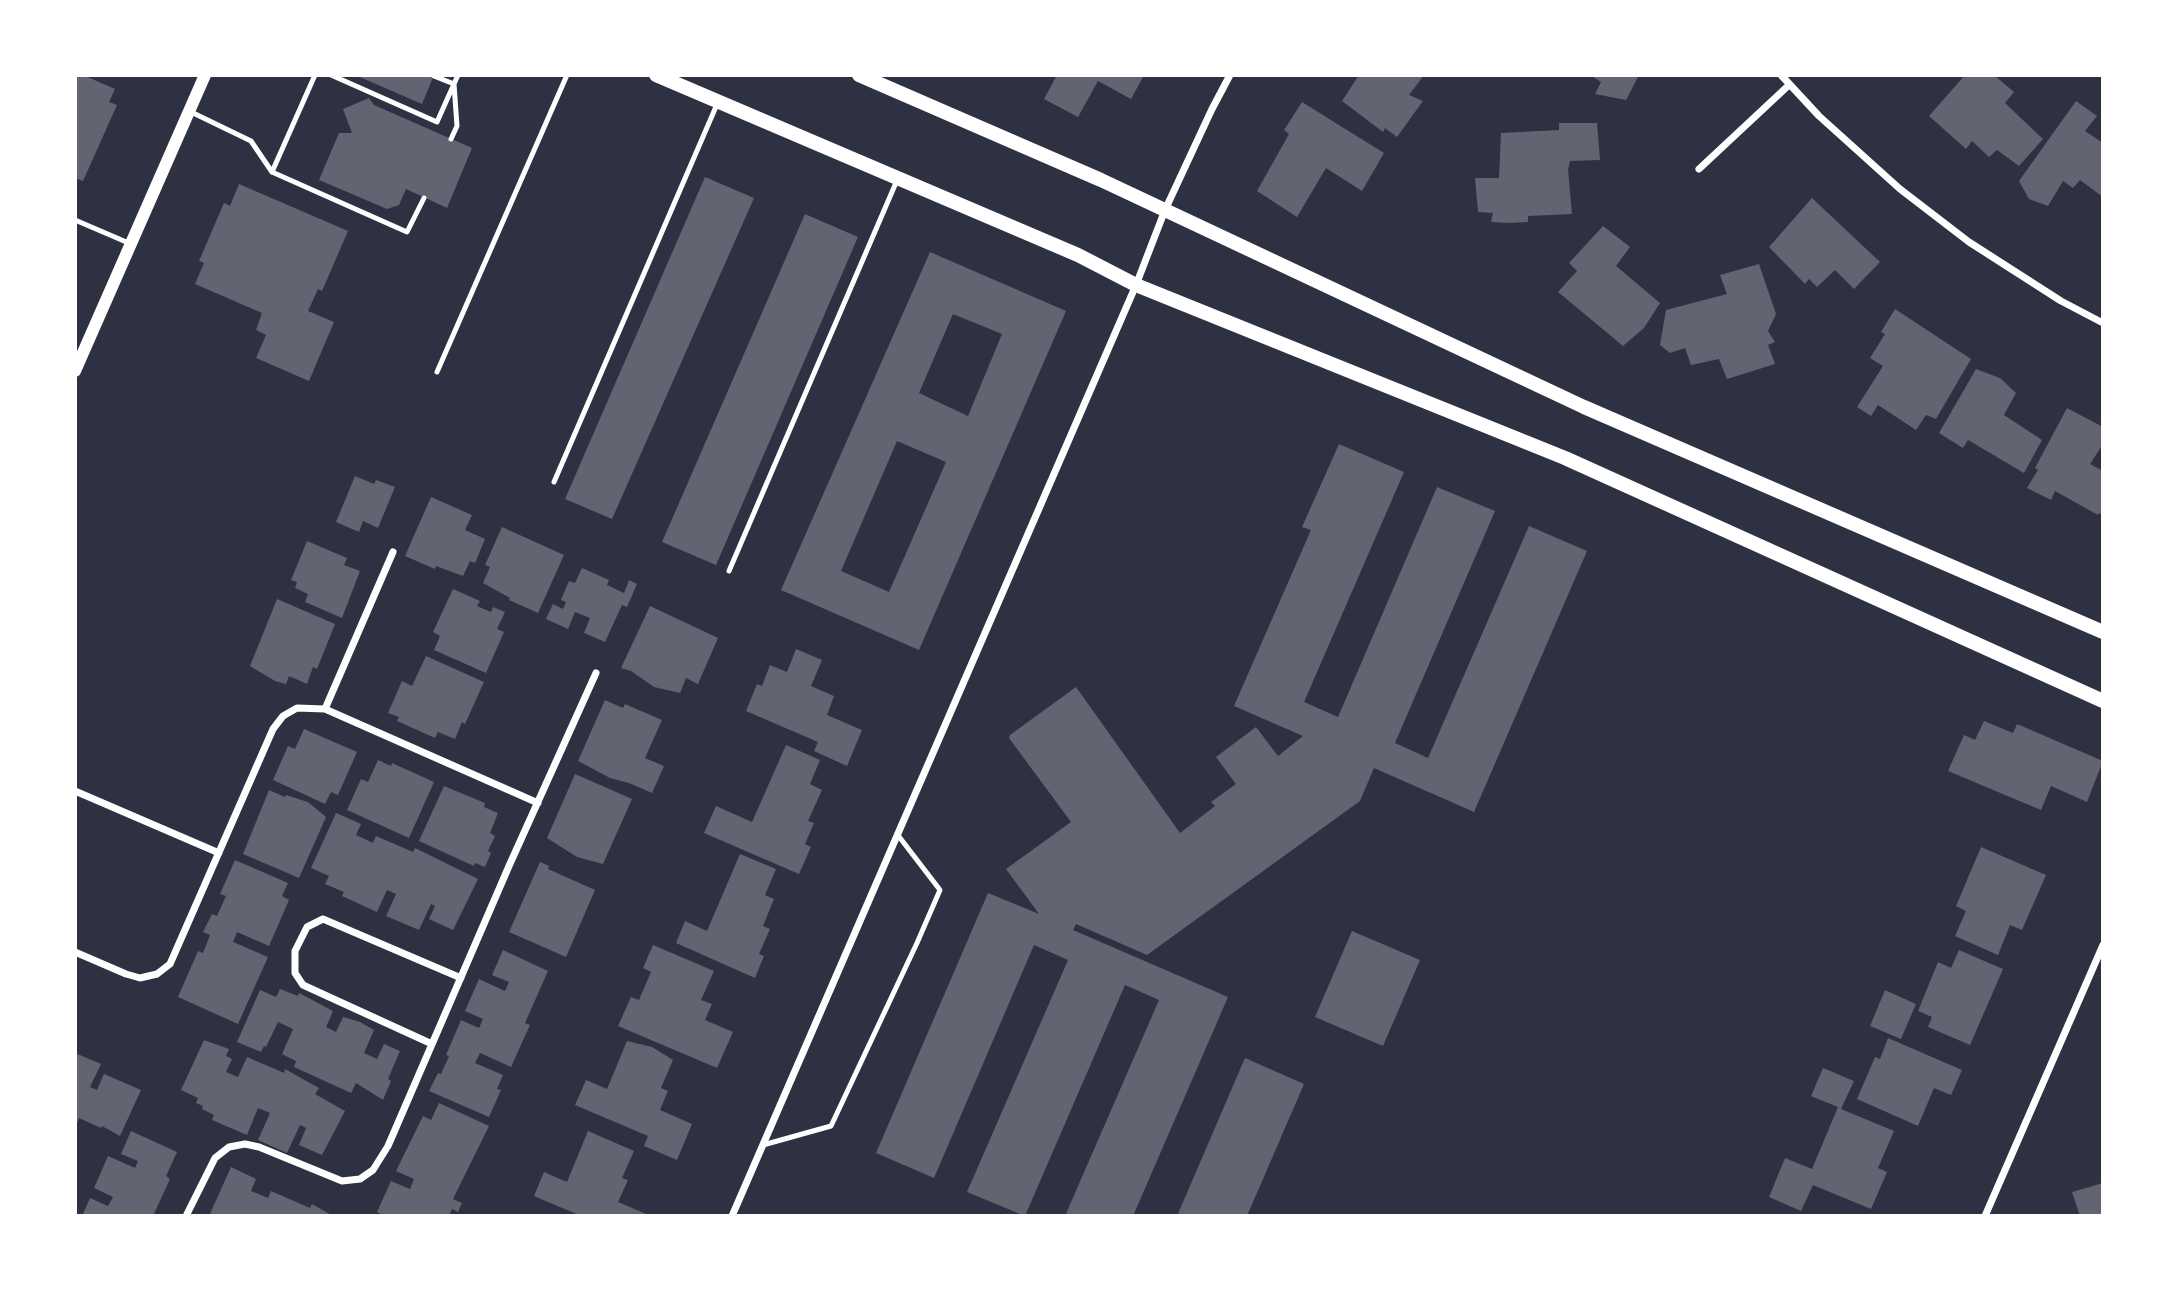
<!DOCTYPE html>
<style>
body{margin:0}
#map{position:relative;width:2178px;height:1291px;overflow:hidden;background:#2d3142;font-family:"IBM Plex Sans",sans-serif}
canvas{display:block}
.frame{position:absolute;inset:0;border:77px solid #fff;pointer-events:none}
</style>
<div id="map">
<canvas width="2178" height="1291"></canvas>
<div class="frame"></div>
</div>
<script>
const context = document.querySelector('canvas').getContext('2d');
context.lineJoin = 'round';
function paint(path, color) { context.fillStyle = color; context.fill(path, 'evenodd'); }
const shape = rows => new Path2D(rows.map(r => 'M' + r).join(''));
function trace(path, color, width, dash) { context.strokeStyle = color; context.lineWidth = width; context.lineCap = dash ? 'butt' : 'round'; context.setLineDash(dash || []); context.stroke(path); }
paint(shape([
 [75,75,83,75,115,89,109,102,117,105,83,181,75,178],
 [355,75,434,75,422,104],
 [1057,75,1144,75,1131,99,1098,81,1078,117,1044,99],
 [1359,75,1424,75,1409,95,1423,101,1397,137,1385,128,1383,132,1342,101],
 [1590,75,1639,75,1626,100,1595,94,1601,82],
 [1965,75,1994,75,2014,92,2005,103,2043,139,2019,166,1997,150,1989,157,1972,141,1966,149,1929,116],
 [369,98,374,105,472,148,447,208,406,189,399,205,387,209,319,180,339,133,352,133,343,109],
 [2076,101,2097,116,2085,131,2103,143,2103,197,2080,180,2073,188,2063,181,2048,206,2029,199,2019,181],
 [1302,102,1384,153,1362,191,1326,168,1297,217,1257,191,1289,134,1284,130],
 [1559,123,1597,123,1600,160,1570,161,1568,170,1572,214,1528,216,1528,222,1509,223,1491,222,1493,213,1478,212,1475,178,1499,178,1501,133,1559,130],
 [705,177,754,198,612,519,565,499],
 [239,184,348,231,322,291,318,289,308,311,334,322,309,381,256,358,266,335,256,330,262,313,195,284,204,263,199,261,224,203,230,206],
 [1812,198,1880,262,1854,289,1835,270,1817,287,1809,279,1805,284,1769,247],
 [805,214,858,237,716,565,662,542],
 [1603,226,1630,247,1616,266,1660,303,1644,328,1623,346,1558,292,1577,271,1569,263],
 [930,252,1066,311,919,650,781,590],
 [953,314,1002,334,968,416,919,393],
 [897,441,946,462,889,592,841,571],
 [1759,264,1776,314,1768,331,1775,342,1768,345,1775,364,1727,379,1719,359,1691,365,1685,348,1670,353,1660,345,1666,310,1727,294,1720,275],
 [1895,309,1971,359,1936,419,1926,415,1916,430,1878,405,1871,416,1857,407,1883,366,1870,358,1885,334,1881,332],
 [1976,369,2000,378,2016,393,2004,415,2042,440,2024,473,1968,440,1963,448,1939,433],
 [2067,408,2103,427,2103,444,2090,464,2103,471,2103,515,2099,513,2098,515,2055,491,2051,500,2027,488,2038,470,2035,468],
 [1339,444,1404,472,1304,702,1338,717,1437,487,1495,511,1395,743,1428,758,1529,526,1587,551,1474,812,1374,768,1360,801,1147,955,1076,924,1073,930,1228,997,1133,1216,1065,1216,1159,1000,1125,985,1025,1216,967,1192,1068,960,1034,945,934,1178,876,1153,988,893,1039,914,1006,869,1071,822,1009,738,1010,735,1076,687,1180,833,1215,806,1211,802,1236,784,1216,757,1256,727,1278,756,1303,736,1234,706,1311,530,1302,527],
 [355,476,374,484,376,480,395,487,378,528,363,521,359,532,336,522],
 [431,497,472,515,465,530,485,539,475,563,470,561,463,576,436,566,435,569,405,556],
 [502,527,564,555,538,613,509,600,510,598,483,583,490,567,485,565],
 [307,541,347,558,344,565,360,571,342,618,305,602,308,594,295,588,297,582,291,580],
 [582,568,609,580,607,585,624,593,629,580,637,584,627,607,622,605,605,642,584,633,590,618,575,612,568,629,546,619,553,604,563,609,566,602,561,600,569,581,575,583],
 [453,589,480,601,477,606,491,612,493,607,505,612,497,629,504,632,486,673,434,650,440,636,433,632],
 [277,599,335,624,317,669,313,667,307,684,289,676,286,684,275,681,250,666],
 [650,606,718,638,698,684,686,678,680,693,654,687,631,671,621,668],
 [796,649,822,660,811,686,834,696,827,715,862,730,847,766,814,751,818,742,746,711,757,684,762,686,770,665,787,672],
 [426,656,484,682,465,724,462,722,455,739,438,732,435,738,397,721,399,717,388,713,402,681,412,686],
 [605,700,623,708,625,704,662,720,645,758,664,766,652,793,629,783,610,778,578,761],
 [1984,721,2013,733,2017,724,2103,761,2087,802,2051,786,2041,810,1948,771,1964,735,1975,740],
 [304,729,357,752,338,795,331,792,325,804,273,780,288,746,295,749],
 [786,745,820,760,810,784,822,790,808,821,814,823,805,844,811,847,799,874,704,833,716,806,752,822],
 [378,760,391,766,392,763,434,782,409,838,347,810,361,779,368,782],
 [575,774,632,799,603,864,577,857,547,838],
 [444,786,485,803,484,807,498,813,490,833,495,836,488,851,491,853,485,867,475,863,474,866,419,841],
 [269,790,285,797,286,795,308,802,326,817,299,878,243,854],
 [336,813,361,824,356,835,373,843,376,836,413,852,415,848,478,879,453,930,429,919,435,906,431,904,419,930,386,916,396,894,387,890,377,912,342,896,344,892,325,884,329,876,311,868],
 [1981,847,2046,875,2022,930,2010,925,1998,955,1955,936,1966,911,1956,906],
 [740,854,776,869,765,895,774,899,763,926,770,929,759,954,764,956,755,978,676,943,685,921,707,931],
 [235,860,288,883,282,896,289,900,269,946,237,932,233,942,268,957,238,1024,178,997,198,951,203,953,210,935,203,932,212,914,217,916,226,896,220,894],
 [540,862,549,866,548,869,595,890,566,957,509,932],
 [1352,931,1420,960,1383,1046,1315,1017],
 [653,945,714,971,701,1000,712,1004,705,1020,733,1032,717,1068,618,1026,631,997,639,1000,651,972,643,968],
 [503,950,548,971,525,1023,530,1025,511,1067,480,1053,475,1063,503,1075,497,1089,501,1090,489,1117,429,1091,438,1073,441,1074,449,1056,446,1055,461,1020,479,1028,483,1019,465,1011,479,979,505,991,509,982,492,975],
 [1959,950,2003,969,1970,1045,1928,1027,1932,1017,1918,1011,1938,962,1951,968],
 [280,989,298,996,299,993,333,1011,326,1027,336,1032,343,1017,360,1022,374,1030,364,1053,377,1059,384,1044,400,1051,388,1079,391,1081,383,1100,356,1083,351,1093,294,1067,296,1061,282,1054,293,1029,278,1022,266,1047,264,1046,261,1052,237,1042,260,990,276,997],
 [1885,990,1916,1004,1901,1039,1870,1026],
 [1888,1038,1962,1070,1951,1095,1934,1088,1918,1126,1857,1099,1875,1057,1880,1059],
 [204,1040,229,1049,226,1056,232,1059,226,1072,238,1077,247,1057,284,1073,285,1069,319,1088,315,1094,345,1111,322,1155,299,1145,306,1128,300,1125,287,1153,258,1140,270,1113,258,1108,247,1135,212,1120,214,1115,202,1109,203,1106,196,1103,198,1098,181,1090],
 [627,1041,652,1047,673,1060,661,1088,668,1091,660,1110,692,1124,677,1160,644,1146,648,1136,575,1105,586,1080,607,1089],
 [75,1053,101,1064,90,1087,97,1090,104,1074,141,1090,120,1136,102,1126,101,1128,79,1118,75,1128],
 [1245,1058,1304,1084,1247,1216,1177,1216],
 [1823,1068,1854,1081,1841,1109,1894,1131,1878,1168,1887,1172,1871,1209,1813,1185,1801,1211,1769,1197,1785,1158,1812,1169,1838,1107,1811,1096],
 [439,1103,489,1126,453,1199,462,1203,458,1212,452,1209,449,1216,384,1216,377,1212,391,1181,410,1189,414,1179,396,1171,423,1116,431,1120],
 [131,1131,177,1152,166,1176,170,1179,153,1216,82,1216,90,1198,108,1206,113,1197,94,1188,108,1156,135,1168,138,1161,121,1154],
 [588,1131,634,1151,622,1178,628,1180,618,1202,651,1216,581,1216,534,1196,544,1172,567,1182],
 [231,1167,256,1179,251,1191,268,1198,271,1191,310,1208,312,1204,333,1216,209,1216],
 [2103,1183,2103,1216,2080,1216,2072,1192]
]), '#626471');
trace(shape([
 [331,75,437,122,458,75],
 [434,76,454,84,457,126,451,139],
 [189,111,251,141,272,172,315,75],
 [272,172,407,232,424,198],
 [75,220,131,244],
 [437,372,567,75],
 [554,482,718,102],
 [729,571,898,178],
 [763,1145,831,1126,917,943,940,890,897,834]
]), '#fff', 5);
trace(shape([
 [1781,75,1819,116,1900,189,1969,242,2061,301,2103,323],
 [1699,169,1789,85],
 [325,709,393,552],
 [75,791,219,853],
 [75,952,126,974,140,978,157,974,170,964,273,729,283,716,297,708,325,709,538,803],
 [432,1044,303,985,295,973,295,951,307,927,323,919,461,978],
 [186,1216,215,1158,229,1147,245,1144,259,1147,342,1181,360,1179,373,1170,388,1146,509,866,596,673],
 [732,1216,1136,285,1165,210,1212,109,1230,75],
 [1985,1216,2103,945]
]), '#fff', 7);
trace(shape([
 [75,371,205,75]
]), '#fff', 12);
trace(shape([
 [656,75,1078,255,1136,285,1565,458,2103,701],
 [859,75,1101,180,1584,407,2103,632]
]), '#fff', 14);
</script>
